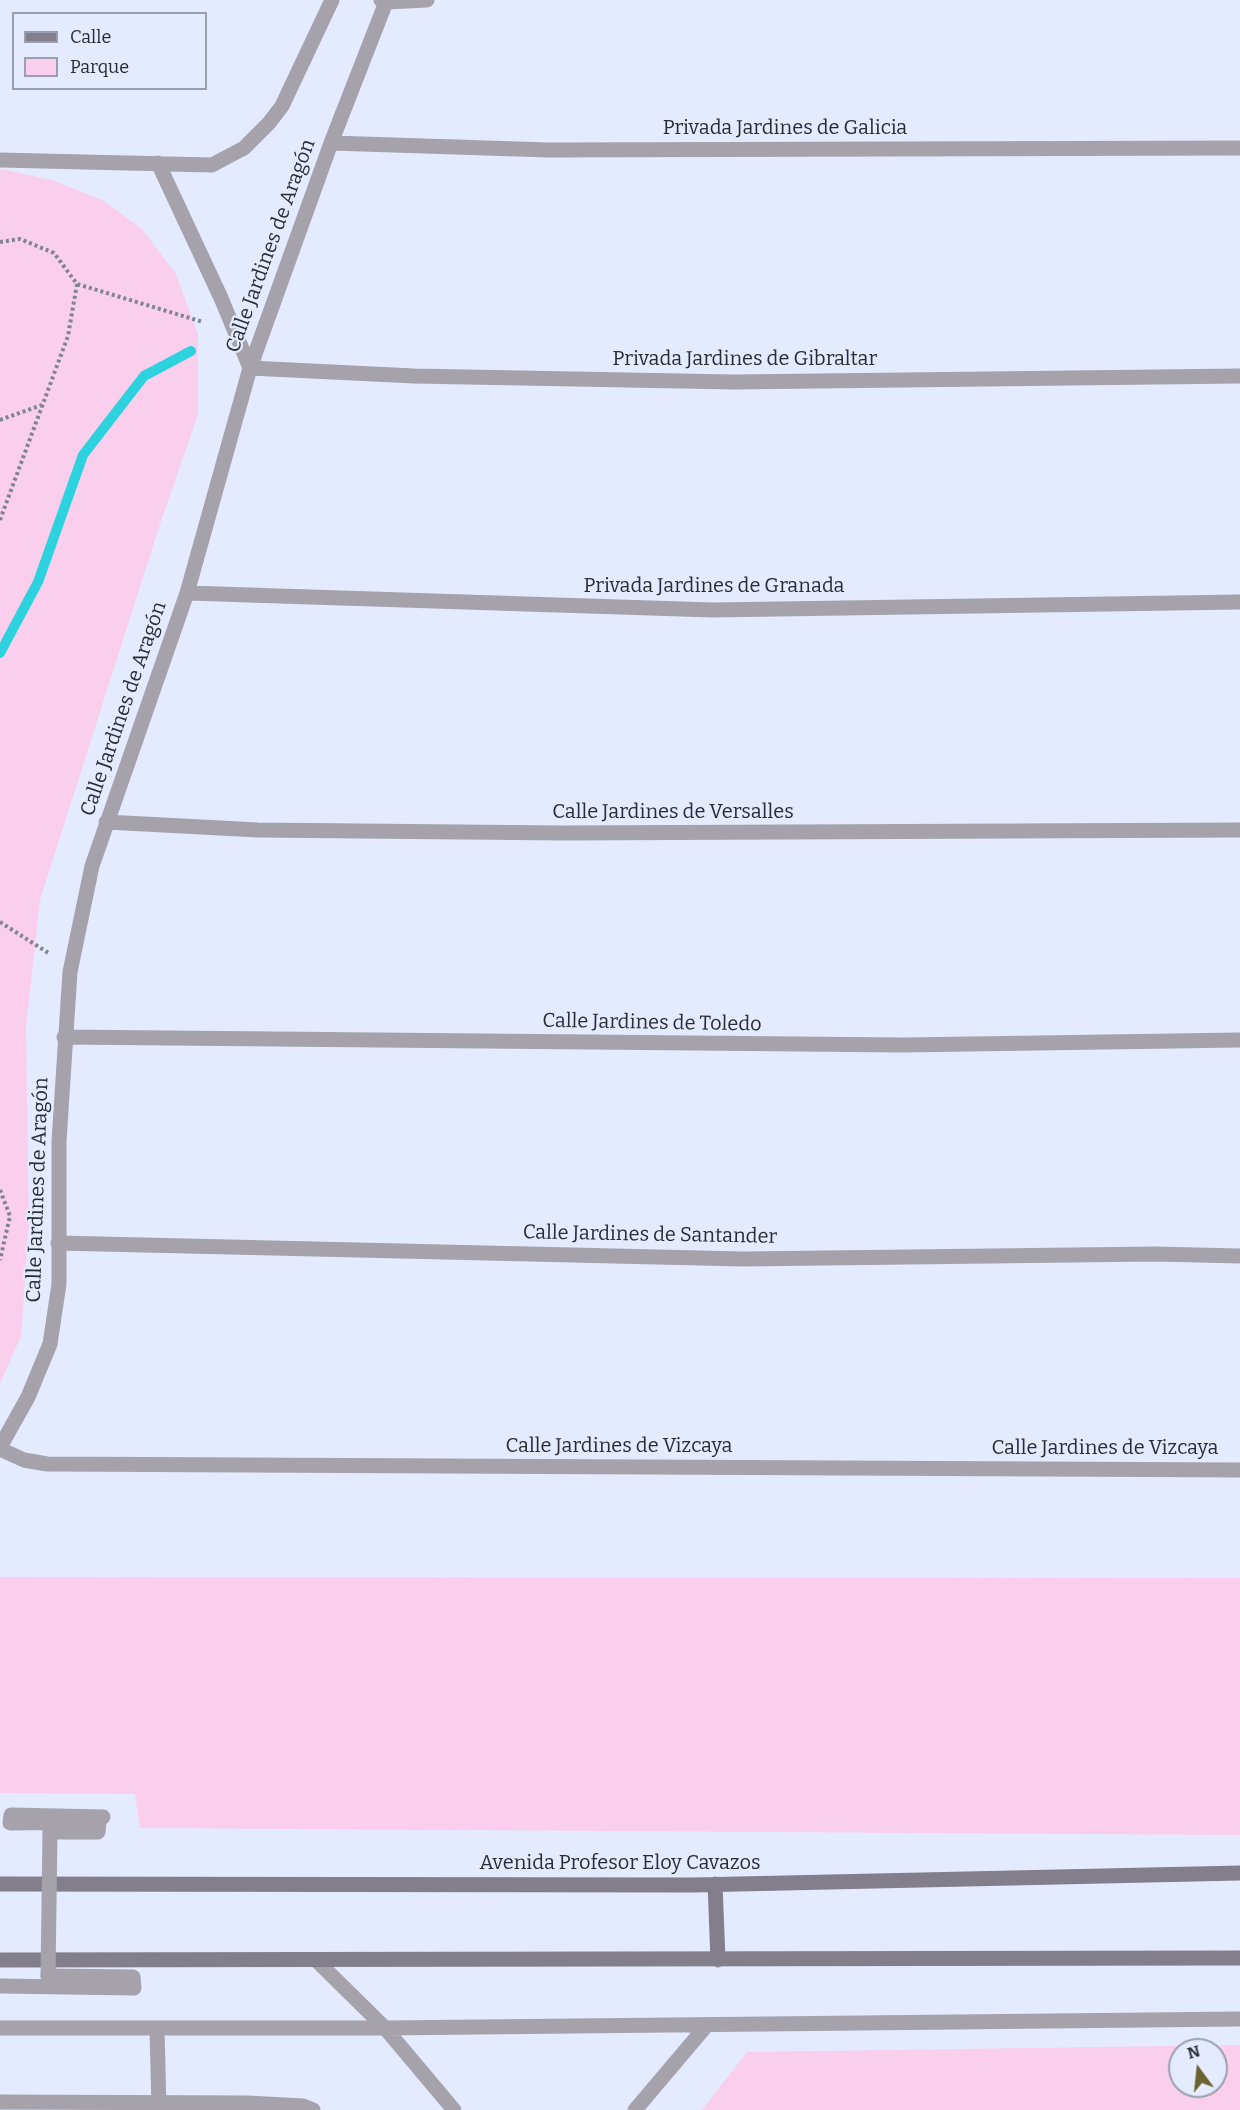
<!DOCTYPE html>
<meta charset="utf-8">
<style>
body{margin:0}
#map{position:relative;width:1240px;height:2110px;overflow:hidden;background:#e4ebfe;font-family:Bitter,serif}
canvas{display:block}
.legend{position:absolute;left:12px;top:12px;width:195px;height:78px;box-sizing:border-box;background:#e4ebfe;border:2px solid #999fae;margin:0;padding:8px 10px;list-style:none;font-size:18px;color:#292c35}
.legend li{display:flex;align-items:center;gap:12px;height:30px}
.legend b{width:30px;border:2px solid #999fae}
.north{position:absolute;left:1168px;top:2038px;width:60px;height:60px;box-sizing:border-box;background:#e4ebfe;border:2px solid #999fae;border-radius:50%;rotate:345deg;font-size:16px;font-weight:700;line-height:24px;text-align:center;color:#292c35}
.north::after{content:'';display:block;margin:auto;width:21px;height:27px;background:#6a6330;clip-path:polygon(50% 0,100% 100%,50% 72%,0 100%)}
</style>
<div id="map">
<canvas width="1240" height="2110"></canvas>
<ul class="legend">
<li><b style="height:8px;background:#837e8c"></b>Calle</li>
<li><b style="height:16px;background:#facfed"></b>Parque</li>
</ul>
<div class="north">N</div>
</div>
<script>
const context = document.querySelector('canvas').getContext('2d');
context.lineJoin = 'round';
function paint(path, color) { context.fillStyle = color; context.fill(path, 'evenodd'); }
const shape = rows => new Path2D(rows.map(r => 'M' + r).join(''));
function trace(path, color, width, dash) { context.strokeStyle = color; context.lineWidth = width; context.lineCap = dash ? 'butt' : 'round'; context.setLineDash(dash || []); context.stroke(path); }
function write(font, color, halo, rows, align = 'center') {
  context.font = font + ' Bitter,serif'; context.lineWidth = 4.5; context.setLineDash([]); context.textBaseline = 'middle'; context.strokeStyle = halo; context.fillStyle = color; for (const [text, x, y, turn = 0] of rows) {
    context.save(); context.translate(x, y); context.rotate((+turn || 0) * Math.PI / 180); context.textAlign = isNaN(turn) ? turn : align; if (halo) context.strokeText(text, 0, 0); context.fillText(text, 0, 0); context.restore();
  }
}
paint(shape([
 [2,169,52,180,104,201,142,229,176,274,198,334,198,415,161,521,40,900,26,1027,29,1223,21,1336,0,1384,0,170],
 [0,1577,1240,1578,1240,1835,140,1828,135,1794,0,1793],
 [1240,2045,1240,2110,702,2110,747,2052],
 [1180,2050,1216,2050,1216,2086,1180,2086]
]), '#facfed');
trace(shape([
 [0,653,38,582,83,455,144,376,191,351]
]), '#2cd3de', 10);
trace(shape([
 [0,242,20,239,54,253,77,284,203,322],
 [0,420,42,405],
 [0,520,68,336,77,284],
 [0,922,50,954],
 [0,1190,10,1216,0,1260]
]), '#7f8491', 4, [3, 3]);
trace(shape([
 [316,1960,385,2028,454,2110],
 [0,2028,385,2028,1240,2019],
 [157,2028,159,2110],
 [0,2102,247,2103,303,2106,313,2110],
 [635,2110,707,2025]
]), '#a5a2ac', 15);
trace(shape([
 [381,0,386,2,427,0],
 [331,143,549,150,1240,148],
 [0,160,212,165,244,148,269,123,282,106,332,0],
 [158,163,221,298,250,368,414,376,734,382,1240,376],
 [187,593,712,610,1240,602],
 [106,822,258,830,563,833,1240,830],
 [64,1037,903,1045,1240,1040],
 [58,1243,743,1259,1155,1254,1240,1256],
 [0,1447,28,1397,50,1344,59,1284,59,1141,70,972,92,866,187,593,250,368,331,143,386,2],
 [0,1449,24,1460,47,1464,1240,1470],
 [50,1832,98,1832,99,1822,10,1823,11,1815,103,1817],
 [0,1986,134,1988,133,1977,48,1976]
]), '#a5a2ac', 15);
trace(shape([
 [0,1884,693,1885,1240,1873],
 [715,1884,718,1960],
 [0,1960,1240,1958]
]), '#837e8c', 15);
trace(shape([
 [48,1976,50,1832]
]), '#a5a2ac', 15);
write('20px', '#292c35', '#e4ebfe', [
 ["Privada Jardines de Galicia",785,128],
 ["Calle Jardines de Aragón",271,246,-70],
 ["Privada Jardines de Gibraltar",745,359],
 ["Privada Jardines de Granada",714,586],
 ["Calle Jardines de Aragón",124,709,-71],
 ["Calle Jardines de Versalles",673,812],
 ["Calle Jardines de Toledo",652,1023,1],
 ["Calle Jardines de Aragón",38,1190,-88],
 ["Calle Jardines de Santander",650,1235,1],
 ["Calle Jardines de Vizcaya",619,1446],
 ["Calle Jardines de Vizcaya",1105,1448],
 ["Avenida Profesor Eloy Cavazos",620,1863]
]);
</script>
